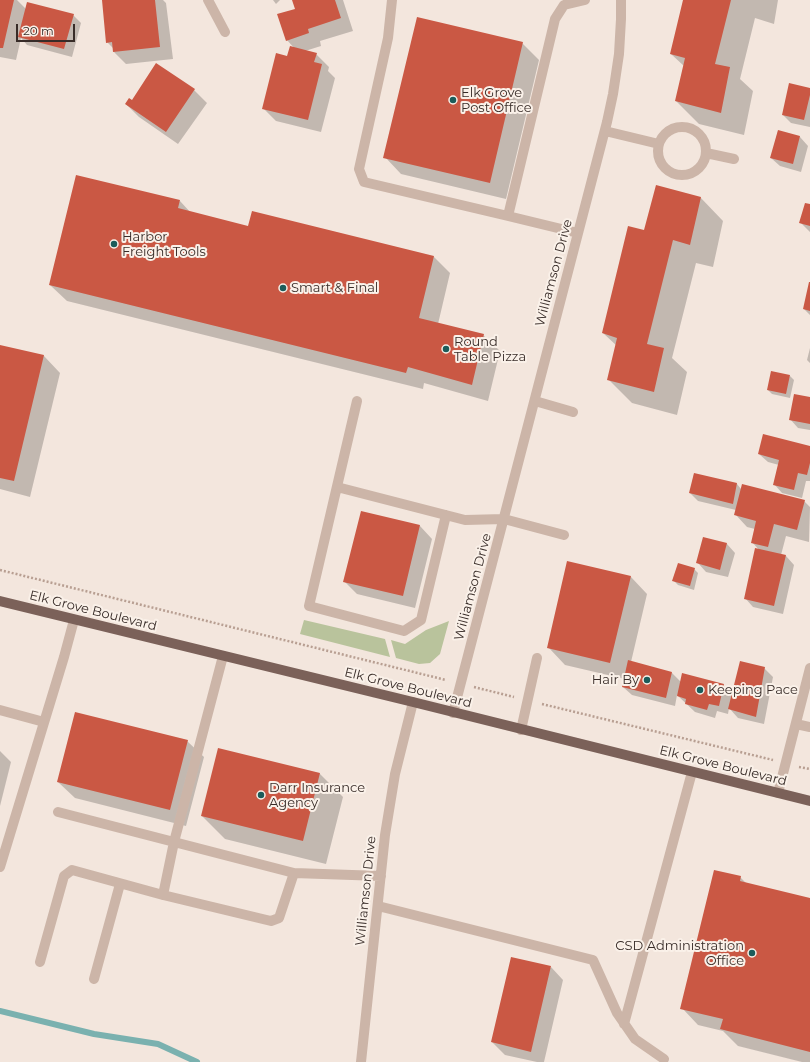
<!DOCTYPE html>
<style>
body{margin:0}
#map{position:relative;width:810px;height:1062px;overflow:hidden;background:#f3e6dd;font-family:Montserrat,sans-serif}
canvas{display:block}
.scale{position:absolute;left:16px;top:24px;width:59px;height:18px;box-sizing:border-box;border:2px solid #382c28;border-top:0;padding-left:5px;font-size:12px;line-height:14px;white-space:nowrap;color:#382c28;-webkit-text-stroke:3px #faf1e9;paint-order:stroke}
</style>
<div id="map">
<canvas width="810" height="1062"></canvas>
<div class="scale">20 m</div>
</div>
<script>
const context = document.querySelector('canvas').getContext('2d');
context.lineJoin = 'round';
function paint(path, color) { context.fillStyle = color; context.fill(path, 'evenodd'); }
const shape = rows => new Path2D(rows.map(r => 'M' + r).join(''));
function trace(path, color, width, dash) { context.strokeStyle = color; context.lineWidth = width; context.lineCap = dash ? 'butt' : 'round'; context.setLineDash(dash || []); context.stroke(path); }
function write(font, color, halo, rows, align = 'center') {
  context.font = font + ' Montserrat,sans-serif'; context.lineWidth = 4; context.setLineDash([]); context.textBaseline = 'middle'; context.strokeStyle = halo; context.fillStyle = color; for (const [text, x, y, turn = 0] of rows) {
    context.save(); context.translate(x, y); context.rotate((+turn || 0) * Math.PI / 180); context.textAlign = isNaN(turn) ? turn : align; if (halo) context.strokeText(text, 0, 0); context.fillText(text, 0, 0); context.restore();
  }
}
paint(shape([
 [304,620,385,639,390,657,300,634],
 [449,621,440,654,430,663,419,664,396,658,391,640,405,644,426,630]
]), '#b9c39c');
paint(shape([
 [0,0,17,0,26,9,73,15,81,23,72,57,27,45,21,38,16,60,0,57],
 [103,0,163,0,166,3,173,59,126,64,114,52,113,48,107,42],
 [273,0,280,0,276,4],
 [293,0,343,0,353,31,320,41,321,46,305,51,316,54,329,67,328,71,335,78,321,132,276,121,263,108,288,57,295,49,287,40,297,9],
 [684,0,778,0,774,24,755,18,740,79,753,91,744,135,699,124,676,101,684,66,671,54],
 [522,43,539,60,506,199,401,174,385,157],
 [810,89,810,127,791,123,783,115],
 [194,90,207,103,178,144,139,117,126,104],
 [778,131,800,137,808,146,801,172,780,166,771,158],
 [700,197,723,221,713,267,696,263,672,358,687,372,677,415,632,403,609,380,617,346,603,333,645,231],
 [180,201,191,213,249,227,253,212,434,257,450,273,438,324,483,335,500,351,488,401,424,383,423,389,67,301,50,285],
 [810,205,810,232,801,223],
 [810,285,810,315,804,309],
 [0,346,44,356,60,373,30,497,0,489],
 [810,348,810,363,807,360],
 [790,376,794,380,790,398,772,394,768,390],
 [810,398,810,430,798,428,790,419],
 [810,447,810,481,806,481,802,498,782,493,774,484,779,465,768,462,759,454],
 [694,474,737,484,741,489,804,501,810,507,809,542,786,536,781,555,786,556,794,565,783,614,753,607,745,598,760,551,752,542,755,529,747,527,735,514,736,510,698,501,690,493],
 [362,512,420,526,432,539,415,608,357,594,344,581],
 [704,538,727,544,735,553,728,577,706,572,698,563],
 [568,562,631,577,647,594,631,662,672,673,681,682,723,685,733,695,764,668,773,677,764,724,738,718,729,708,728,714,717,711,715,718,695,712,677,695,675,706,632,695,623,687,625,679,565,665,549,648],
 [694,569,698,573,694,590,678,585,674,581],
 [187,741,204,757,186,826,75,798,58,782],
 [219,749,320,774,343,797,326,864,225,839,202,816],
 [0,751,11,762,0,806],
 [740,877,747,884,810,899,810,1062,802,1062,738,1046,723,1031,698,1025,682,1008],
 [551,967,563,980,544,1062,537,1062,505,1055,492,1042]
]), '#0003');
trace(shape([
 [0,1011,94,1034,158,1044,197,1062]
]), '#7ab1af', 6);
paint(shape([
 [0,0,14,0,3,48,0,48],
 [102,0,155,0,160,47,113,52,112,42,106,43],
 [292,0,335,0,341,18,308,29,309,33,286,41,277,14,295,9],
 [683,0,731,0,715,64,730,67,721,113,675,101,685,58,670,54],
 [27,2,74,14,64,49,18,37],
 [417,17,523,42,490,183,383,158],
 [290,46,317,53,314,62,322,64,308,120,262,109,276,53,287,56],
 [156,63,195,89,166,132,125,104,129,98,132,100],
 [789,83,810,88,810,95,804,120,782,115],
 [778,130,800,136,793,164,770,158],
 [76,175,180,200,178,208,248,226,252,211,434,256,419,318,484,334,472,385,408,367,406,373,49,285],
 [656,185,701,197,690,245,673,240,647,344,664,348,654,392,607,380,617,338,602,333,628,226,644,230],
 [805,203,810,204,810,226,799,223],
 [809,282,810,282,810,311,803,309],
 [0,345,44,355,14,481,0,478],
 [771,371,790,375,786,394,767,390],
 [794,394,810,397,810,424,789,420],
 [763,434,810,446,810,463,807,475,798,473,794,490,773,485,779,460,758,454],
 [694,473,737,483,733,504,689,493],
 [742,484,805,500,797,530,774,524,768,547,751,543,756,521,734,515],
 [361,511,420,525,403,596,343,582],
 [703,537,727,543,720,570,696,563],
 [755,548,786,555,774,606,744,599],
 [567,561,631,576,610,663,547,648],
 [678,563,695,568,690,586,672,581],
 [628,660,672,672,666,698,622,687],
 [740,661,765,667,756,717,728,709],
 [682,673,724,684,719,706,709,704,707,710,685,704,686,699,677,696],
 [75,712,188,740,170,810,57,782],
 [218,748,320,773,303,841,201,816],
 [714,870,741,876,740,881,810,898,810,1052,720,1029,723,1019,680,1009],
 [511,957,551,966,531,1052,491,1042]
]), '#ca5844');
trace(shape([
 [0,570,446,680],
 [474,687,514,697],
 [542,704,773,760],
 [799,767,810,769]
]), '#b89f92', 2.5, [2, 2]);
trace(shape([
 [208,0,225,32],
 [392,0,388,38,359,169,364,182,508,216],
 '658 151a24 24 0 1 1 48 0a24 24 0 1 1-48 0Z',
 [605,131,659,144],
 [706,153,734,159],
 [578,233,508,216,555,19,564,5,585,0],
 [357,401,309,606,404,631,421,620,446,515],
 [535,401,573,412],
 [337,487,465,520,504,519,564,535],
 [0,710,44,722],
 [453,713,607,122,613,94,619,54,621,19,621,0],
 [796,724,810,727],
 [521,730,537,658],
 [778,793,810,668],
 [58,812,294,873,381,876],
 [0,867,64,657,74,620],
 [163,895,174,842,223,656],
 [378,906,593,960,617,1013,635,1039,664,1059],
 [40,962,64,876,72,870,163,895,271,921,279,918,294,873],
 [94,979,120,884],
 [624,1024,692,772],
 [361,1062,385,835,395,774,413,702]
]), '#ccb5a8', 10);
trace(shape([
 [0,601,413,702,810,801]
]), '#7b6159', 10);
for (const [x, y, r, color] of [
 [453,100,4,"#1c5c5a"],
 [114,244,4,"#1c5c5a"],
 [283,288,4,"#1c5c5a"],
 [446,349,4,"#1c5c5a"],
 [647,680,4,"#1c5c5a"],
 [700,690,4,"#1c5c5a"],
 [261,795,4,"#1c5c5a"],
 [752,953,4,"#1c5c5a"]
]) { const dot = new Path2D(); dot.arc(x, y, r, 0, 2 * Math.PI); context.fillStyle = color; context.fill(dot); trace(dot, '#faf1e9', 1.5); }
write('13px', '#382c28', '#faf1e9', [
 ["Elk Grove",461,93],
 ["Post Office",461,108],
 ["Harbor",122,237],
 ["Freight Tools",122,252],
 ["Smart & Final",291,288],
 ["Round",454,342],
 ["Table Pizza",454,357],
 ["Hair By",639,680,"right"],
 ["Keeping Pace",708,690],
 ["Darr Insurance",269,788],
 ["Agency",269,803],
 ["CSD Administration",744,946,"right"],
 ["Office",744,961,"right"]
], 'left');
write('13px', '#382c28', '#faf1e9', [
 ["Williamson Drive",554,273,-75],
 ["Williamson Drive",473,587,-75],
 ["Elk Grove Boulevard",93,611,14],
 ["Elk Grove Boulevard",408,688,14],
 ["Elk Grove Boulevard",723,766,14],
 ["Williamson Drive",366,891,-84]
]);
</script>
